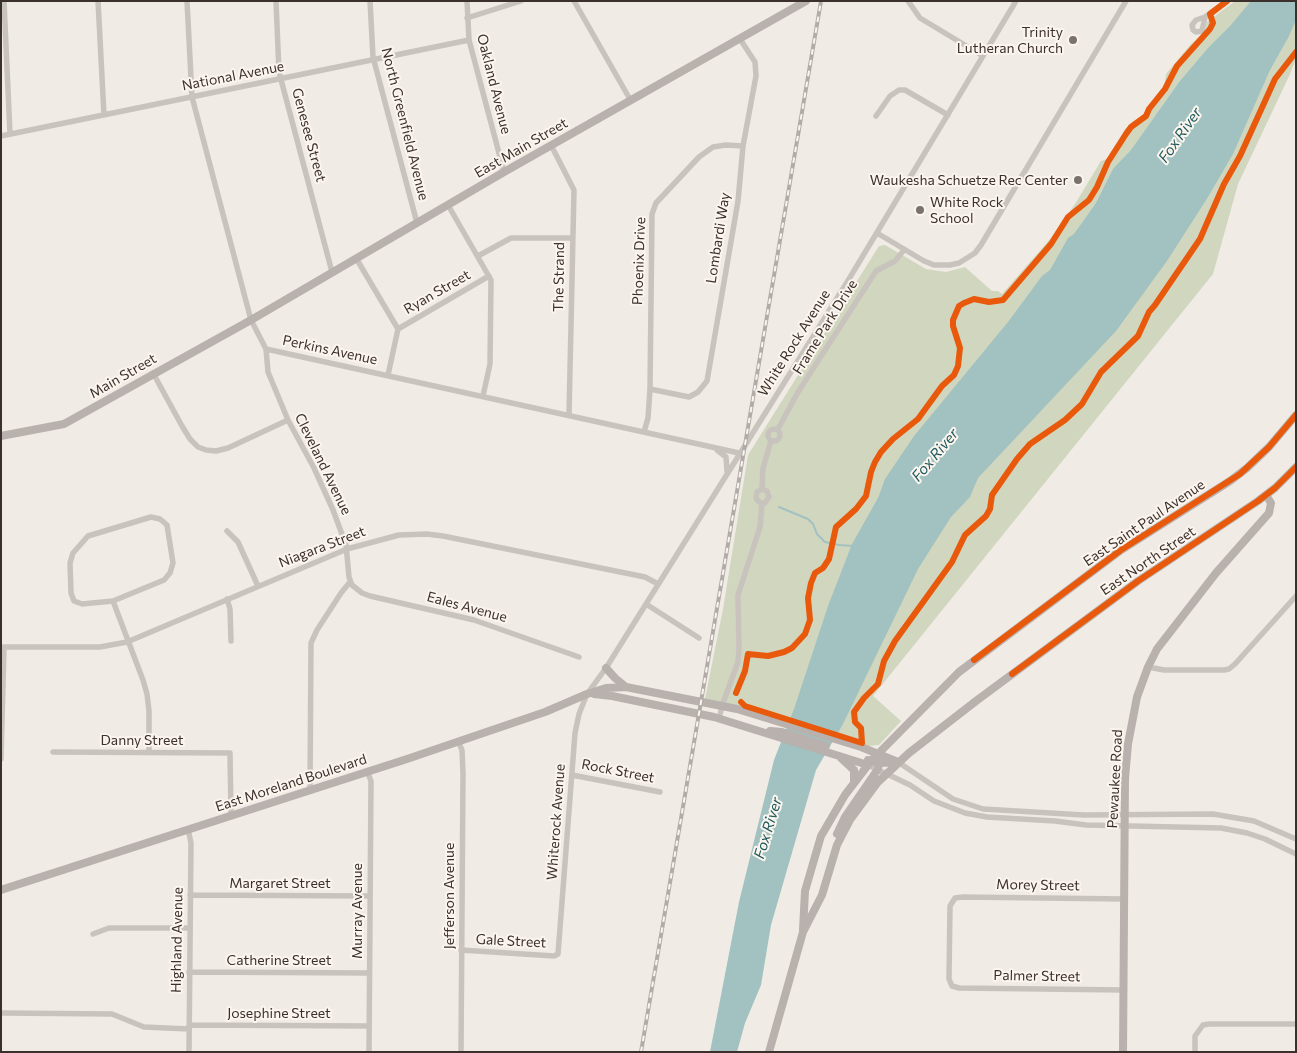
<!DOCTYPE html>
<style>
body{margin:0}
#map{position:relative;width:1297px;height:1053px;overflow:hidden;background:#f0ebe5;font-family:Commissioner,sans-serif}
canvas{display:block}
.frame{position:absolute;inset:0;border:2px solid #3b302b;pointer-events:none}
</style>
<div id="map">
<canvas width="1297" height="1053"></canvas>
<div class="frame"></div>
</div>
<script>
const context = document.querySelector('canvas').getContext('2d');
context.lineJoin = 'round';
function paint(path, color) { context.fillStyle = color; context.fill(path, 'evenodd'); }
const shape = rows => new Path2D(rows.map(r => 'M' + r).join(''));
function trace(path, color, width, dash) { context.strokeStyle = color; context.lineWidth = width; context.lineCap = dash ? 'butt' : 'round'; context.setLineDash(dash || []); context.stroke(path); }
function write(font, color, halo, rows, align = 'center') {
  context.font = font + ' Commissioner,sans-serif'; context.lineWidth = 4; context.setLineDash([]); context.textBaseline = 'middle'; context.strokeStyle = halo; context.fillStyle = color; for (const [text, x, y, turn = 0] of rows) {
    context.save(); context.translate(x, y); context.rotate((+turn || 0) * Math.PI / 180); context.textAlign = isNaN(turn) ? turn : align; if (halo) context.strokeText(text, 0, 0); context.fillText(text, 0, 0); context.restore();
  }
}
paint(shape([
 [1235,1,1296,1,1296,59,1290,74,1238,184,1213,274,873,696,901,721,879,745,869,746,705,699,723,609,748,455,879,246,885,245,926,269,946,272,965,267,992,291,998,291,1002,294,1051,238,1075,204,1101,161,1107,159,1125,129,1133,122,1144,115,1147,108,1157,99,1164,88,1166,74,1191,44,1205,32,1207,22]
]), '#d1d6bf');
paint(shape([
 [1251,1,1296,1,1296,20,1288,38,1270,70,1233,154,1208,197,1167,261,1116,331,978,478,970,497,951,517,918,569,843,724,816,770,771,925,761,985,745,1023,737,1052,710,1052,739,902,774,760,794,709,828,606,852,544,878,498,885,479,914,436,1008,322,1042,276,1050,270,1068,238,1074,234,1096,203,1113,169,1131,150,1180,81,1208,48,1231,25]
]), '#a1c2c1');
trace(shape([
 [779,507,808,519,813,524,817,534,825,542,839,545,853,546]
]), '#a1c2c1', 2);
trace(shape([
 [4,1,10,134],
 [98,1,104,115],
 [187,1,192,97,251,320,266,349,268,372,288,420,314,468,333,510,346,545,349,577,352,585,362,593,370,596,474,620,579,657],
 [276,1,279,72,332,272],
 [370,1,373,57,417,223],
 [467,1,469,40,504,172],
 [574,1,631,101],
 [908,1,920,18,983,56],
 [1205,17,1202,31,1196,32,1193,30,1192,25,1196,20,1205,17,1227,1],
 [467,18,521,1],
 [876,116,890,96,899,90,905,90,948,115],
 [1,136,469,40],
 [551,145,574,190,569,415],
 [448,205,491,280,490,364,483,396],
 [877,233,924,261,934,265,950,265,959,263,975,253,981,245,1126,1],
 [478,256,511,238,573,238],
 [356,258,398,329,388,375],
 [398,329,489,276],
 [266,349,739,453],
 [153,373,182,426,190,439,198,447,206,450,216,451,228,448,288,420],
 [650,389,689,397,698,392,707,381,738,201,743,146,756,76,755,62,740,39],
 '768 435a6 6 0 1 1 12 0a6 6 0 1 1-12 0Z',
 [778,429,798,392,876,271,895,261,904,250],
 [644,432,648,418,650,389,652,214,656,203,699,157,713,147,726,145,743,146],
 [717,450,726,457,727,471],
 [762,489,763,468,771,441],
 [151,517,160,519,167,525,173,563,170,573,164,580,113,601,82,604,74,601,71,593,70,563,73,553,88,536,151,517],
 [227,531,238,542,258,586],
 [227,599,230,609,231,641],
 [113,601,143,680,147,694,149,711,149,752],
 [646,604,699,638],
 [1,647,100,647,127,642,347,549,399,535,427,534,443,536,645,577,658,584],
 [1148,667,1164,670,1224,670,1229,669,1235,664,1296,596],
 [719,719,722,706,738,662,739,648,738,595,760,527,762,503,765,503,769,497,767,491,762,489,757,492,756,498,759,502,762,503],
 [458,741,462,750,463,773,461,1052],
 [53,752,230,753,231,815],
 [1,759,4,647],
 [898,762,953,799,983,809,1084,815,1213,814,1254,821,1296,839],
 [868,765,910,785,934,801,965,813,987,817,1055,821,1086,825,1221,828,1247,833,1265,839,1296,854],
 [367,771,371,781,369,1052],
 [572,775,660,792],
 [310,790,311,643,317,630,341,593,350,582],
 [188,829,191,843,189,1052],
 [190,895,369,896],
 [93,934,109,928,190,928],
 [461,950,554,956,558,954,575,733,579,714,587,694,606,668,849,279,1016,1],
 [189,972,369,973],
 [1123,990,959,988,952,986,949,979,950,906,955,898,963,897,1123,899],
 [1,1013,112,1014,144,1027,189,1029],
 [189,1025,369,1026],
 [1195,1052,1195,1036,1203,1025,1209,1024,1296,1024]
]), '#c9c3be', 5.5);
trace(shape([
 [1,436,64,424,251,320,504,172,806,1],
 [606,668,615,678,626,687],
 [594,694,612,696,714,717,868,765],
 [770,731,782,732,826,746],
 [841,758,854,770,854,781],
 [868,760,880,763,898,762],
 [837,834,845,817,878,769,880,760],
 [1,890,407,759,545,712,587,694,606,688,626,687,737,709,861,747,898,762],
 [803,930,805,891,821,836,845,795,871,761,959,672,1121,550,1230,481,1247,468,1269,447,1296,415],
 [769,1052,803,932,822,895,837,845,850,820,878,782,909,753,976,701,1138,581,1258,501,1275,488,1296,467],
 [1123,1052,1125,778,1128,744,1137,697,1148,667,1157,649,1216,573,1269,513,1271,503,1266,495]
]), '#b8b1ad', 8);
const rail = shape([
 [641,1052,821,1]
]);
trace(rail, '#b1aca8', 4);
trace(rail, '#fbf5ee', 2, [5.5]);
trace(shape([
 [974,660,1121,550,1240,474,1269,447,1296,415],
 [1012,674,1138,581,1258,501,1275,488,1296,467],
 [736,693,745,671,748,654,768,656,784,652,792,648,805,634,810,620,808,598,811,583,815,573,823,568,829,559,836,527,856,509,866,496,871,472,875,462,881,452,893,439,918,419,942,386,954,375,958,366,960,348,953,326,953,320,959,306,964,303,974,299,989,302,1003,300,1051,244,1068,217,1089,200,1097,187,1108,162,1126,134,1131,127,1146,116,1149,109,1165,89,1177,66,1210,29,1213,23,1210,14,1227,1],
 [741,702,745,706,862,743,861,728,855,722,854,712,864,698,878,684,884,661,895,641,952,562,965,535,986,516,990,509,992,495,1017,459,1030,444,1065,420,1082,404,1101,372,1138,336,1149,312,1155,305,1200,239,1224,184,1240,156,1275,79,1296,52]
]), '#e8590c', 6);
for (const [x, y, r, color] of [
 [1073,40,5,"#7a716c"],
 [1078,180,5,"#7a716c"],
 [920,210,5,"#7a716c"]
]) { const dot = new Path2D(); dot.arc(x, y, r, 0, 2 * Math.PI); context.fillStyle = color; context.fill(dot); trace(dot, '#fbf5ee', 2); }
write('14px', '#3b302b', '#fbf5ee', [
 ["Trinity",1063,32],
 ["Lutheran Church",1063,48],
 ["Waukesha Schuetze Rec Center",1068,180],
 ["White Rock",930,202,"left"],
 ["School",930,218,"left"]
], 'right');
write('14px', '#3b302b', '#fbf5ee', [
 ["National Avenue",233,76,-11],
 ["Oakland Avenue",494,84,76],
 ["North Greenfield Avenue",405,124,76],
 ["Genesee Street",309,135,75],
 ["East Main Street",521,148,-30],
 ["Lombardi Way",718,238,-81],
 ["Phoenix Drive",639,261,-88],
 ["The Strand",559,277,-89],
 ["Ryan Street",437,292,-30],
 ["Frame Park Drive",825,327,-58],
 ["White Rock Avenue",794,343,-58],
 ["Perkins Avenue",330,350,12],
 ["Main Street",123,376,-30],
 ["Cleveland Avenue",323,464,64],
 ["East Saint Paul Avenue",1144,523,-34],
 ["Niagara Street",322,547,-21],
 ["East North Street",1148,561,-34],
 ["Eales Avenue",467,607,15],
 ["Danny Street",142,740],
 ["Rock Street",618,771,11],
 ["Pewaukee Road",1115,779,-87],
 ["East Moreland Boulevard",291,783,-18],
 ["Whiterock Avenue",556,822,-86],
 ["Margaret Street",280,883],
 ["Morey Street",1038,885,1],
 ["Jefferson Avenue",449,896,-90],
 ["Murray Avenue",357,911,-90],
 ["Highland Avenue",177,940,-89],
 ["Gale Street",511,941,3],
 ["Catherine Street",279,960],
 ["Palmer Street",1037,976,1],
 ["Josephine Street",279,1013]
]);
write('italic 15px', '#1f5a5e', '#fbf5ee', [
 ["Fox River",1180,135,-55],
 ["Fox River",935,455,-50],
 ["Fox River",768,828,-73]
]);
</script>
